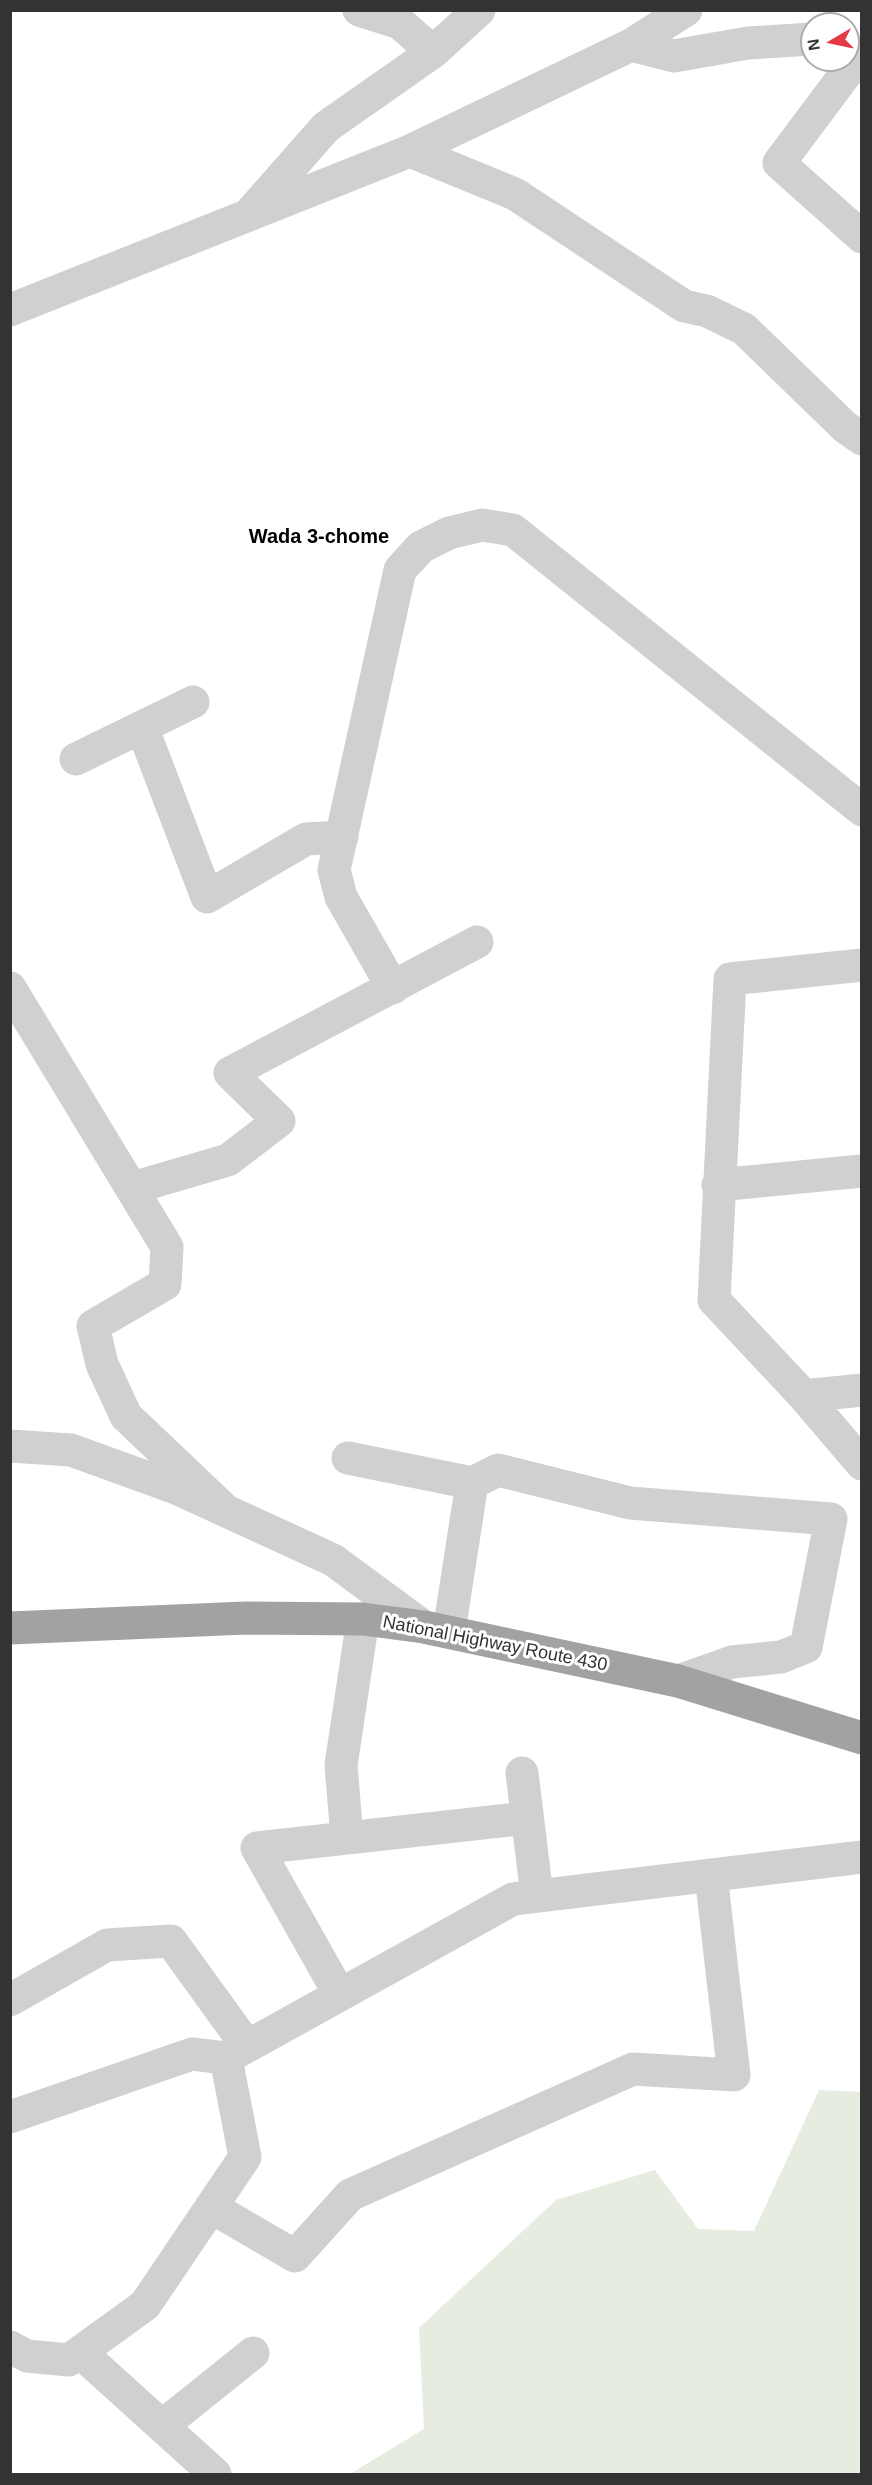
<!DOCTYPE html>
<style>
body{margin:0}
#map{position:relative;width:872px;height:2485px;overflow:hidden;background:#fff;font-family:Helvetica,sans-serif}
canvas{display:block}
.frame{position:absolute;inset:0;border:12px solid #333;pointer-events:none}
.north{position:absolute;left:800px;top:12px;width:60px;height:60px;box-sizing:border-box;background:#fff;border:2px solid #adadad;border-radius:50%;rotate:261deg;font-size:16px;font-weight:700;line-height:24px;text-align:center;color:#333}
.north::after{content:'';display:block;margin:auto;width:21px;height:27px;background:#e63946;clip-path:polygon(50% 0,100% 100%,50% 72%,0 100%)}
</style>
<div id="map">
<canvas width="872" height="2485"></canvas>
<div class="frame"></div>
<div class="north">N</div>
</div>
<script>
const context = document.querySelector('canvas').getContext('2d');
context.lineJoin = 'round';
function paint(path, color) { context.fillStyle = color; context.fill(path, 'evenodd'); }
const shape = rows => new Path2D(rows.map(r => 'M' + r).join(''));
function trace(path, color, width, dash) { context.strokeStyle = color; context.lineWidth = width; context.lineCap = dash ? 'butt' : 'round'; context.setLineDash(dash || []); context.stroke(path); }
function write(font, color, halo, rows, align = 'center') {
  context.font = font + ' Helvetica,sans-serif'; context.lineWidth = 6; context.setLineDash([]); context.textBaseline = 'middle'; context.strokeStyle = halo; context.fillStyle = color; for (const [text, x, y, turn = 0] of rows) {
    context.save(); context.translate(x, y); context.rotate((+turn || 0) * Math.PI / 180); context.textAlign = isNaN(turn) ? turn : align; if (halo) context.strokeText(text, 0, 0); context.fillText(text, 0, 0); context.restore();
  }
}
paint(shape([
 [819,2090,861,2092,861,2474,350,2474,424,2429,419,2328,556,2200,655,2170,698,2229,754,2231]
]), '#e6ecdf');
trace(shape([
 [359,10,400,23,433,52],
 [631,45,674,56,748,43,812,39],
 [862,52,779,163,862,237],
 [410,151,515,194,684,306,707,311,744,329,845,427,862,439],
 [252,211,326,127,433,52,479,10],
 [10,310,410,151,631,45,686,10],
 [142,727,207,897,306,839,342,837],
 [76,759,193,702],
 [862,965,730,979,714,1300,804,1396,862,1464],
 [10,988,167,1247,165,1284,93,1326,102,1364,126,1416,226,1511],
 [393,988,341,897,334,870,400,570,421,547,449,533,482,525,513,530,862,810],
 [718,1185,862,1171],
 [132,1188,228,1160,279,1121,230,1073,477,942],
 [804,1396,862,1390],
 [10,1446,71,1450,176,1488,333,1560,424,1627],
 [348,1458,472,1483],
 [449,1631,472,1483,498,1470,630,1503,831,1519,806,1647,781,1657,732,1662,678,1681],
 [522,1773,537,1896],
 [347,1838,341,1765,363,1619],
 [340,1995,257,1848,527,1818],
 [10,2000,107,1945,171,1941,247,2046],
 [10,2117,192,2054,226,2058],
 [211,2207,295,2256,350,2195,633,2069,734,2075,711,1875],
 [10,2347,27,2356,69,2360,145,2305,245,2157,226,2058,513,1899,862,1857],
 [80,2352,215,2474],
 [162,2426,253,2353]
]), '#d0d0d0', 33);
trace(shape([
 [10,1628,246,1618,363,1619,424,1627,678,1681,862,1738]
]), '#a2a2a2', 33);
write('18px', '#333', '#fff', [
 ["National Highway Route 430",495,1644,11]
]);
write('bold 20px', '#000', '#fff', [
 ["Wada 3-chome",319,537]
]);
</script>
